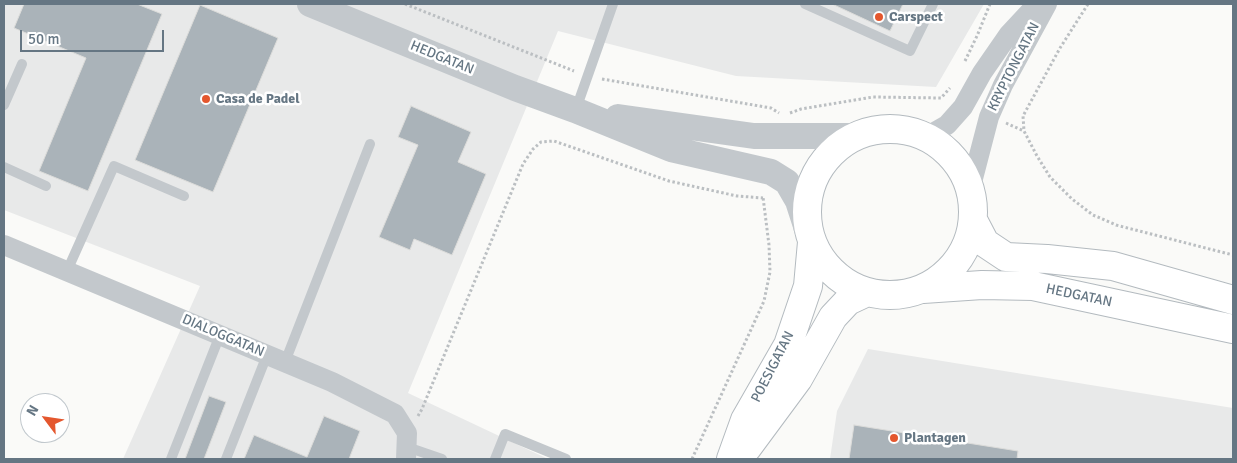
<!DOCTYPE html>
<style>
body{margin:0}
#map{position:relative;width:1237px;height:463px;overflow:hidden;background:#fafaf8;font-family:Signika,sans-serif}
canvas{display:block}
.frame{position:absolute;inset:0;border:5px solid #657683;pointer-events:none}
.north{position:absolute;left:20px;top:393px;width:50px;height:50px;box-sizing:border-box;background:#fff;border:1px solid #c1c8cd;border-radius:50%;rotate:301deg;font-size:14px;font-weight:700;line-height:20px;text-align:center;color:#657683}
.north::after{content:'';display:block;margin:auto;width:18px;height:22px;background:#e4572e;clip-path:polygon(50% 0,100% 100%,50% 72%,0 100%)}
.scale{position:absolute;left:20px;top:30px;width:144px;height:22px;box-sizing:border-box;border:2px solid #657683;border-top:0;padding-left:6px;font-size:15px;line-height:18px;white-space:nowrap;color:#657683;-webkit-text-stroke:4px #fff;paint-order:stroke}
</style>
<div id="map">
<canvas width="1237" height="463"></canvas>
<div class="frame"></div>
<div class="north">N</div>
<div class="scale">50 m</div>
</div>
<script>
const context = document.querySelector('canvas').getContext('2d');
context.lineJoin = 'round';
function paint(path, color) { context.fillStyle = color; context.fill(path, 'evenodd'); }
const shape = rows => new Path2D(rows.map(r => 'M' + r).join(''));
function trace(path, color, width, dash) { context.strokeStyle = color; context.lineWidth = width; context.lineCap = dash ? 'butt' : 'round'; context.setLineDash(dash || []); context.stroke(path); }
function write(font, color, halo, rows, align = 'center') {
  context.font = font + ' Signika,sans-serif'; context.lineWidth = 5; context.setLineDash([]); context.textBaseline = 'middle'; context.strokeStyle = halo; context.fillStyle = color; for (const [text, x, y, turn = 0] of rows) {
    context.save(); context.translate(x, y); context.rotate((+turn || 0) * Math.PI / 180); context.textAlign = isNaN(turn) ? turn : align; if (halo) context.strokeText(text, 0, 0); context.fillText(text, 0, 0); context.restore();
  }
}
paint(shape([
 [4,4,984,4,936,87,736,76,558,31,408,393,548,459,123,459,200,286,4,210],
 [868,349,1233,408,1233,459,830,459,837,411]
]), '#e8e9e9');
const building = shape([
 [24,4,137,4,162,14,88,191,39,171,86,58,14,28,24,4],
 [832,4,903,4,890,31,832,4],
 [200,5,278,38,213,192,135,160,200,5],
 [411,106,471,132,458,162,486,174,452,255,414,239,410,250,379,237,418,145,398,137,411,106],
 [209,396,226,402,204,459,185,459,209,396],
 [324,416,360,431,349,459,244,459,254,435,307,457,324,416],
 [854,425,1018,451,1017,459,849,459,854,425]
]);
paint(building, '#aab3b9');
trace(building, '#dcdcda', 1);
const secondary = shape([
 '807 212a83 83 0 1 1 166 0a83 83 0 1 1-166 0Z',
 [973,220,985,243,1006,257,1047,259,1113,266,1233,300],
 [923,289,982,285,1033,286,1233,329],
 [747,448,798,379,833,317,848,301,865,293],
 [731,459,745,420,788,345,808,286,812,242]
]);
trace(secondary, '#b3babf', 30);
trace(shape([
 [405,4,574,71],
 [1088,4,1060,48,1023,116,1024,131,1037,156,1050,177,1072,199,1093,215,1116,225,1233,255],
 [965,61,977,36,990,4],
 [602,79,771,108,779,113],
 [790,113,801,109,873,97,941,98,950,88],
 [1006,123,1024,131],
 [418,416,422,409,523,164,533,149,541,142,554,141,669,181,737,196,763,198],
 [692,459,764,301,770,272,769,245,763,197]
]), '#bbbfc2', 3, [2.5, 2.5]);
trace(shape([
 [805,4,910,51,933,4],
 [4,105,22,64],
 [576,109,613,4],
 [4,167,46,186],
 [67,271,114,166,184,196],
 [285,362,370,144],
 [407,447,442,459],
 [171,459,220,335],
 [226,459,267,355],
 [495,459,505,434,566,459]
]), '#c3c8cc', 10);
trace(shape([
 [926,137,947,125,963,107,982,73,1009,34,1037,4],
 [970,190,989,117,1003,85,1047,4],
 [4,245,332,382,395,414,407,433,406,459]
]), '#c3c8cc', 20);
trace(shape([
 [310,4,515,88,575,110,671,149,771,172,787,182,798,201,807,229],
 [618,117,754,136,856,136]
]), '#c3c8cc', 26);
trace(secondary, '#fff', 28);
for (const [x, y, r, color] of [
 [879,17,5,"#e4572e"],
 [206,99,5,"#e4572e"],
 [894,438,5,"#e4572e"]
]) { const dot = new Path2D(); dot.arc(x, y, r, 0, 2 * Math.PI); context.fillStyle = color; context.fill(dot); trace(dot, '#fff', 2); }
write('bold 14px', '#657683', '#fff', [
 ["Carspect",889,17],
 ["Casa de Padel",216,99],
 ["Plantagen",904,438]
], 'left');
write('14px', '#657683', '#fff', [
 ["HEDGATAN",442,58,22],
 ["KRYPTONGATAN",1014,67,-63],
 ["HEDGATAN",1079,296,12],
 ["DIALOGGATAN",223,336,23],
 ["POESIGATAN",773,367,-63]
]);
</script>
